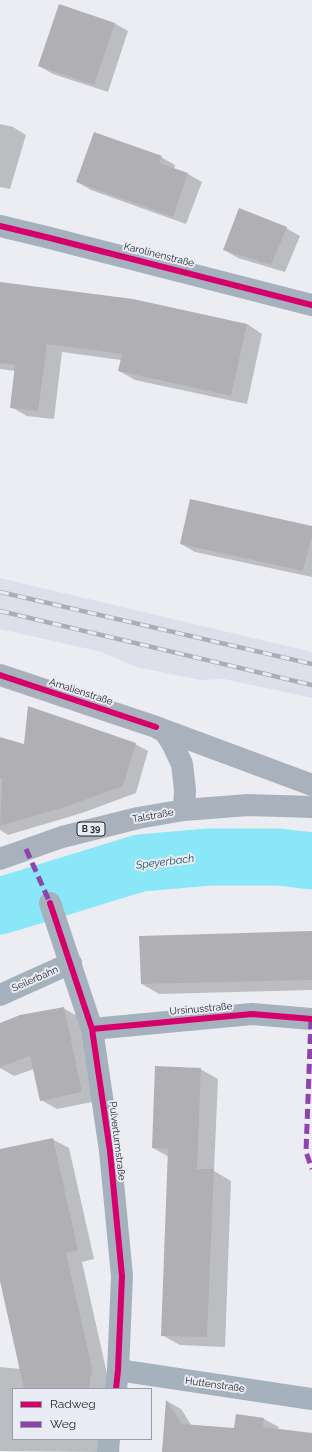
<!DOCTYPE html>
<meta charset="utf-8">
<style>
body{margin:0}
#map{position:relative;width:312px;height:1452px;overflow:hidden;background:#ecedf2;font-family:Raleway,sans-serif}
canvas{display:block}
.legend{position:absolute;left:12px;top:1388px;width:140px;height:52px;box-sizing:border-box;background:#e9ebf5;border:1px solid #9b9ca4;margin:0;padding:5px 7px;list-style:none;font-size:12px;color:#25262a}
.legend li{display:flex;align-items:center;gap:8px;height:20px}
.legend b{width:20px;border:1px solid #9b9ca4}
</style>
<div id="map">
<canvas width="312" height="1452"></canvas>
<ul class="legend">
<li><b style="height:5px;background:#d6006c"></b>Radweg</li>
<li><b style="height:5px;background:#8e44ad"></b>Weg</li>
</ul>
</div>
<script>
const context = document.querySelector('canvas').getContext('2d');
context.lineJoin = 'round';
function paint(path, color) { context.fillStyle = color; context.fill(path, 'evenodd'); }
const shape = rows => new Path2D(rows.map(r => 'M' + r).join(''));
function trace(path, color, width, dash) { context.strokeStyle = color; context.lineWidth = width; context.lineCap = dash ? 'butt' : 'round'; context.setLineDash(dash || []); context.stroke(path); }
function write(font, color, halo, rows, align = 'center') {
  context.font = font + ' Raleway,sans-serif'; context.lineWidth = 4; context.setLineDash([]); context.textBaseline = 'middle'; context.strokeStyle = halo; context.fillStyle = color; for (const [text, x, y, turn = 0] of rows) {
    context.save(); context.translate(x, y); context.rotate((+turn || 0) * Math.PI / 180); context.textAlign = isNaN(turn) ? turn : align; if (halo) context.strokeText(text, 0, 0); context.fillText(text, 0, 0); context.restore();
  }
}
paint(shape([
 [0,578,312,652,312,698,224,679,200,680,136,667,102,652,0,629]
]), '#dde0eb');
paint(shape([
 [114,23,128,31,108,92,53,74,39,66],
 [0,124,13,127,26,135,10,189,0,187],
 [161,157,175,165,174,169,188,174,202,182,186,224,91,190,77,182],
 [286,228,300,236,285,272,238,258,224,250],
 [0,289,247,324,262,334,247,404,135,380,119,371,121,360,62,352,54,419,27,416,11,407,16,371,0,369],
 [312,527,312,577,195,552,181,544],
 [0,738,25,745,135,744,148,751,136,793,82,813,8,835,0,830],
 [312,932,312,990,159,994,142,984],
 [63,1008,79,1017,97,1101,57,1109,41,1100,34,1069,14,1076,0,1068,0,1024],
 [200,1069,218,1079,214,1171,231,1181,225,1347,180,1345,162,1335,169,1157,153,1148],
 [52,1139,69,1148,94,1259,82,1262,108,1378,107,1389,13,1389,13,1439,100,1439,98,1452,0,1451,0,1367,21,1369,0,1279,0,1150],
 [167,1401,181,1409,192,1426,235,1429,264,1419,279,1427,278,1430,312,1434,312,1452,163,1452]
]), '#0003');
trace(shape([
 [0,906,140,863,209,857,279,857,312,861]
]), '#89e7f8', 57);
paint(shape([
 [59,4,115,23,94,85,38,66],
 [94,132,162,156,159,163,188,173,173,217,76,182],
 [239,208,287,227,271,265,223,250],
 [0,282,133,299,247,324,231,396,118,371,122,354,47,344,38,411,10,408,15,365,0,363],
 [190,499,312,526,312,536,303,571,180,544],
 [28,706,136,743,123,786,68,806,0,826,2,778,0,778,0,737,24,744],
 [312,931,312,980,141,984,139,936],
 [64,1007,82,1092,40,1101,30,1056,0,1067,0,1023,20,1015],
 [155,1066,201,1068,197,1169,214,1169,207,1337,161,1336,168,1149,152,1148],
 [53,1138,78,1250,66,1253,92,1368,89,1389,24,1389,0,1281,0,1149],
 [166,1400,182,1424,234,1428,236,1414,264,1418,263,1427,312,1433,312,1452,162,1452]
]), '#b0b0b4');
trace(shape([
 [0,226,46,237,312,305],
 [50,903,92,1029,110,1151,122,1276,118,1370,116,1389],
 [0,995,71,963],
 [92,1029,252,1014,312,1019],
 [118,1370,312,1399],
 [108,1452,109,1439]
]), '#a5b1bc', 22);
trace(shape([
 [0,675,156,727,312,785],
 [159,729,165,732,172,743,182,764,185,790,184,810],
 [0,859,62,837,138,818,184,810,248,805,312,807]
]), '#a9b2bc', 22);
const rail = shape([
 [0,592,312,664],
 [0,611,312,685]
]);
trace(rail, '#a8aeb6', 4.5);
trace(rail, '#e9ebf5', 3, [9]);
trace(shape([
 [26,849,50,903],
 [311,1019,306,1152,312,1169]
]), '#8e44ad', 5, [10, 5]);
trace(shape([
 [0,226,46,237,312,305],
 [0,675,156,727],
 [50,903,92,1029,110,1151,122,1276,118,1370,116,1389],
 [92,1029,252,1014,312,1019]
]), '#d6006c', 6);
for (const [x, y, w] of [
 [91,829,28]
]) { const box = new Path2D(); box.roundRect(x - w / 2, y - 7, w, 14, 3); context.fillStyle = '#e9ebf5'; context.fill(box); trace(box, '#25262a', 1); }
write('bold 9px', '#25262a', null, [
 ["B 39",91,829]
]);
write('10px', '#25262a', '#e9ebf5', [
 ["Karolinenstraße",159,255,14],
 ["Amalienstraße",81,692,18],
 ["Talstraße",153,816,-10],
 ["Seilerbahn",35,979,-24],
 ["Ursinusstraße",201,1009,-5],
 ["Pulverturmstraße",117,1141,83],
 ["Huttenstraße",215,1385,8]
]);
write('italic 11px', '#18525b', '#e9ebf5', [
 ["Speyerbach",165,862,-7]
]);
</script>
